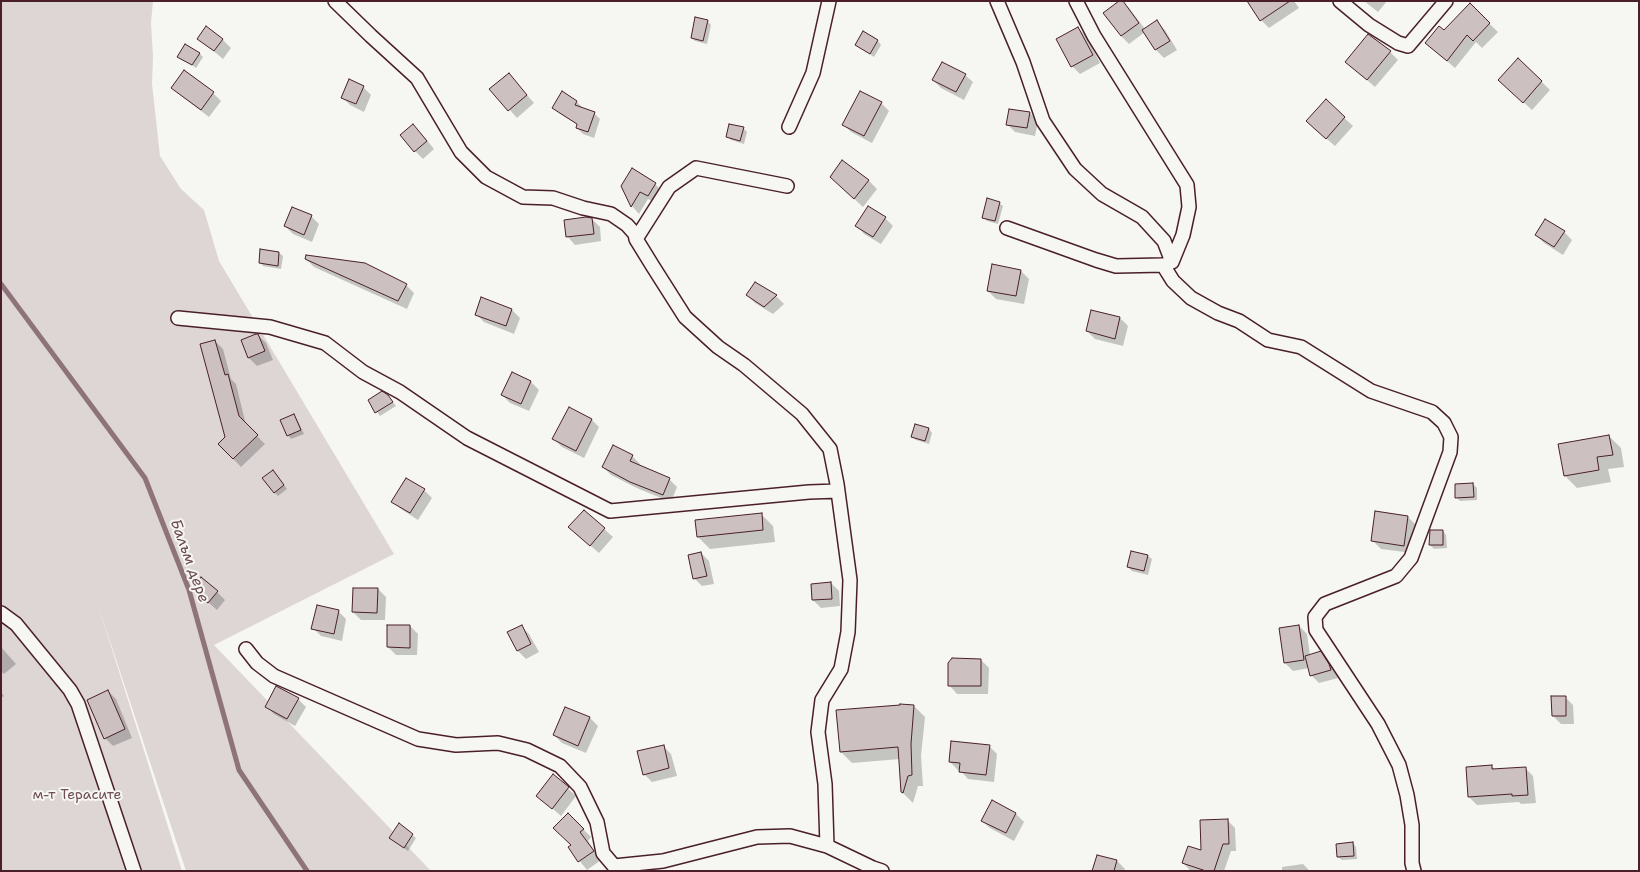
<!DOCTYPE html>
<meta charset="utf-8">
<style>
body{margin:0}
#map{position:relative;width:1640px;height:872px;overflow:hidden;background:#f6f6f2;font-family:"Shantell Sans",sans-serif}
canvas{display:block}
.frame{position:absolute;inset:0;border:2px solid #4a1f2b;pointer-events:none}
</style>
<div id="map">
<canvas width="1640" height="872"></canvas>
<div class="frame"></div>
</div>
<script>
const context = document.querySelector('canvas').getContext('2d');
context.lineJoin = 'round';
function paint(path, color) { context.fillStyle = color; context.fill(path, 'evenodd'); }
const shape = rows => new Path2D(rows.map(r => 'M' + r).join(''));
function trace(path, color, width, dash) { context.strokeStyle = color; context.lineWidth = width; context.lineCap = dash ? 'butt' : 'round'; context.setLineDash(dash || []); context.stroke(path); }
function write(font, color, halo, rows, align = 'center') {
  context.font = font + ' "Shantell Sans",sans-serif'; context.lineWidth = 4; context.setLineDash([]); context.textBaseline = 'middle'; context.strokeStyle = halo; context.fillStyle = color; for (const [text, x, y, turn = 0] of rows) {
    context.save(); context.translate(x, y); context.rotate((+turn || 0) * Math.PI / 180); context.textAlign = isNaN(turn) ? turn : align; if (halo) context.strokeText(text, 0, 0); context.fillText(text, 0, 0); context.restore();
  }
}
paint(shape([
 [1,1,153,1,151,23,153,57,152,84,160,156,181,189,204,210,219,261,394,554,214,645,431,871,186,871,98,605,182,871,1,871]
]), '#ddd6d5');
paint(shape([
 [1121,1,1129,8,1145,29,1157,22,1165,30,1177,50,1164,58,1156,50,1145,32,1129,44,1121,36],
 [1248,1,1294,1,1299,8,1269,28,1261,20],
 [1364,1,1387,1,1378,12],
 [1470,5,1498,32,1482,48,1476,42,1455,68,1426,43,1444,31],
 [707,21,711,25,707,44,695,41,692,38],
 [206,28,223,40,231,48,223,59,198,38],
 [1078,28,1086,36,1100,63,1080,74,1072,66],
 [878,41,881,45,874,57,856,45],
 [1390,52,1398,60,1375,87,1346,62],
 [199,53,203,57,196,68,179,56],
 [1518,59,1550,90,1532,110,1506,86],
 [509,74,534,103,517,118,491,89],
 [965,75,973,82,964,100,941,88,933,80],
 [172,87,213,93,221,101,209,117,180,95],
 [363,87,371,95,364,112,350,105,342,97],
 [1326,101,1353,126,1335,146,1315,129],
 [577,102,583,108,594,113,600,119,594,138,583,134,577,128,578,125,559,113,553,107],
 [881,103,889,111,872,143,851,132,843,124],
 [1030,113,1038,121,1035,136,1015,132,1007,124],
 [743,128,747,132,744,144,731,140,727,137],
 [421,133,434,149,423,159,415,151],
 [842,161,869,181,877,189,863,207,839,185],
 [655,184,663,192,656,203,648,199,639,214,632,206,622,186],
 [999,203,1003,206,998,224,987,221,983,217],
 [311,216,319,224,312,242,293,234,285,226],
 [885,218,893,226,881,244,864,234,857,226],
 [592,219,600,227,601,241,575,245,567,236],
 [1564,232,1572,240,1563,255,1544,243,1536,235],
 [261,250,279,253,283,256,281,269,263,266,260,262],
 [306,259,406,285,414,293,407,309,314,267],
 [993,266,1021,271,1029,279,1024,304,996,299,988,291],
 [756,283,776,296,784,304,773,314,755,303,747,295],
 [482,299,512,310,520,318,514,334,484,322,476,314],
 [1092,311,1120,318,1128,326,1123,346,1095,339,1087,331],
 [258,335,266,343,273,360,257,366,249,358,242,340],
 [215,341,223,349,231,379,236,384,246,425,265,444,241,467,219,444,226,437],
 [531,382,539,390,529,411,510,403,502,395],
 [388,396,396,406,380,416,369,401],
 [293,415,297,419,304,434,291,439,288,435],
 [591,419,599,427,584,458,562,447,554,439],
 [929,429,932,433,929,444,916,440,912,437],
 [1609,436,1621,448,1624,467,1608,469,1611,482,1577,488,1564,475],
 [632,456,640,464,639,466,669,479,677,487,671,502,639,489,611,475,603,467],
 [277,475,287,489,278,496,274,492],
 [1473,484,1477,488,1477,500,1460,501,1456,497],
 [424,490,432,498,418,520,401,509,393,501],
 [584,511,613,537,599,553,578,535],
 [1376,513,1408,517,1416,525,1412,553,1381,549,1373,541],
 [761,514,773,526,775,542,710,549,698,537],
 [1443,531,1446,535,1447,548,1434,549,1430,545],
 [701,553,709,561,714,584,702,586,694,578],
 [1148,556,1152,559,1148,575,1132,571,1128,567],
 [831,583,839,591,840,606,821,608,813,600],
 [193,589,217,592,225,600,217,610],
 [378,589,386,597,385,620,361,620,353,612],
 [338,611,346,619,342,641,321,636,313,628],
 [410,626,418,634,417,655,396,655,388,647],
 [521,626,529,634,539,652,526,659,518,651,508,633],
 [1299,626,1307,634,1310,656,1320,652,1328,661,1338,678,1319,683,1311,675,1309,668,1293,671,1285,663],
 [1,647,16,664,4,674,1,671],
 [981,660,989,668,988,694,957,694,949,685],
 [108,691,116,699,132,738,113,746,105,738],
 [1,692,4,696,1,698],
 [1565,697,1573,705,1574,724,1561,724,1553,716],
 [298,699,306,707,295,726,274,714,266,706],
 [901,705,914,706,925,717,921,756,923,786,918,786,913,803,902,792,900,759,852,763,841,752],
 [566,708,590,718,598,726,586,753,562,743,554,735],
 [663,746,671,754,677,776,652,782,644,774],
 [989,746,997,754,994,782,968,779,960,770,958,770,950,762],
 [1492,766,1495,770,1525,768,1533,776,1536,803,1521,804,1519,802,1477,805,1469,797],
 [553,775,576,796,561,816,537,795],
 [992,802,1016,814,1024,822,1014,841,990,828,982,821],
 [568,814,591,837,588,841,601,860,587,870,569,848,572,845],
 [1227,820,1235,828,1236,851,1231,851,1224,871,1189,871,1189,869,1183,863,1202,852],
 [399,825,416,838,408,851,394,841],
 [1353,843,1356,847,1357,859,1342,860,1338,857],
 [1117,861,1125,869,1124,871,1095,871],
 [1303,864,1310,871,1282,871,1282,867]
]), '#0003');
trace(shape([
 [1,284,145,478,189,590,239,770,307,871]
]), '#8e747a', 5);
const building = shape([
 [1119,1,1123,1,1139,23,1121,36,1103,13,1119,1],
 [1247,1,1290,1,1260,21,1247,1],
 [1470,3,1490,23,1473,41,1467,35,1447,61,1425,43,1439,26,1444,30,1470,3],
 [695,17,708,20,703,41,691,38,695,17],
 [1157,20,1170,41,1155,50,1142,30,1157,20],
 [206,26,223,39,214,51,197,39,206,26],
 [1078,27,1093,55,1071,67,1056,39,1078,27],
 [863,31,878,40,870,54,855,45,863,31],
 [1368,34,1391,51,1367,80,1345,62,1368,34],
 [185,44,200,53,192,65,177,57,185,44],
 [1518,58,1542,81,1523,103,1498,80,1518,58],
 [942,62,966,74,956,92,932,80,942,62],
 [184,70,214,92,201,110,171,88,184,70],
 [509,73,527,95,508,111,489,89,509,73],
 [349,79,364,86,356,104,341,98,349,79],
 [562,91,577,101,575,105,595,112,588,132,576,128,577,124,552,108,562,91],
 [860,91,882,102,864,136,842,125,860,91],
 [1326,99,1345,117,1326,139,1306,121,1326,99],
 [1009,109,1030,112,1027,128,1006,125,1009,109],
 [413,124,427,141,414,152,400,135,413,124],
 [729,124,744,127,740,141,726,137,729,124],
 [842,160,869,180,854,199,830,177,842,160],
 [632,168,656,183,648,196,640,192,631,207,621,186,632,168],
 [987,198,1000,202,995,221,982,218,987,198],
 [868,206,886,217,873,237,855,226,868,206],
 [292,207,312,215,304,235,284,226,292,207],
 [586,217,592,218,594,234,566,237,564,220,586,217],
 [1545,219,1565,231,1554,247,1535,235,1545,219],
 [260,249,279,252,278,266,259,263,260,249],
 [306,255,365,263,407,284,398,301,305,259,306,255],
 [992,264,1021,270,1016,296,987,291,992,264],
 [755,282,777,295,764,307,746,295,755,282],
 [481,297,512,309,506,326,475,315,481,297],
 [1091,310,1120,317,1115,339,1086,331,1091,310],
 [256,334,258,334,265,351,248,358,241,340,256,334],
 [215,340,225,375,228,374,239,416,258,435,233,459,218,444,225,437,200,344,215,340],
 [512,372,531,381,521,404,501,395,512,372],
 [382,391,388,395,393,402,375,413,368,400,382,391],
 [569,407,592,419,576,451,552,439,569,407],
 [294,414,301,430,287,436,280,420,294,414],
 [915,424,929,428,925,441,911,437,915,424],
 [1609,435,1613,455,1597,457,1599,470,1564,476,1558,444,1609,435],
 [613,445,633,455,630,461,670,478,663,495,630,482,602,467,613,445],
 [273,470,284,485,274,493,262,478,273,470],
 [406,478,425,489,410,513,391,502,406,478],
 [1473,483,1474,497,1455,498,1455,484,1473,483],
 [584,510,605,528,590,546,568,527,584,510],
 [1375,511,1408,516,1404,546,1371,541,1375,511],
 [762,513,763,530,697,537,695,520,762,513],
 [1430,530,1443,530,1443,545,1429,545,1430,530],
 [1131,551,1148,555,1144,571,1127,567,1131,551],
 [701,552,707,576,693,579,688,555,701,552],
 [201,577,218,591,208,603,192,590,201,577],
 [831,582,832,599,812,600,811,584,831,582],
 [353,588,378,588,377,613,352,612,353,588],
 [317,605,339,610,334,634,311,629,317,605],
 [387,625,410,625,410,648,387,647,387,625],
 [522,625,531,644,517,651,507,632,522,625],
 [1299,625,1304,660,1284,663,1279,628,1299,625],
 [1321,651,1329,664,1331,670,1310,676,1305,656,1321,651],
 [952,658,981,659,981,686,948,686,948,663,952,658],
 [276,686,299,698,287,719,265,707,276,686],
 [108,690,125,729,104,739,87,700,108,690],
 [1551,696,1566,696,1566,716,1552,716,1551,696],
 [900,704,914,705,911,744,912,775,908,776,903,793,901,792,898,747,840,752,836,710,900,705,900,704],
 [565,707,590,717,578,746,553,735,565,707],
 [951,741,990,745,986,775,959,772,960,763,949,762,951,741],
 [664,745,669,768,643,775,637,751,664,745],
 [1492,765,1492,769,1526,767,1528,795,1512,796,1512,794,1468,797,1466,767,1492,765],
 [553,774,569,787,552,809,536,796,553,774],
 [992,800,1016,813,1006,833,981,821,992,800],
 [568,813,584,829,580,832,594,851,578,862,568,847,571,845,553,828,568,813],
 [1228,819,1229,844,1223,844,1214,871,1206,871,1182,863,1188,846,1201,850,1200,820,1228,819],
 [399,823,413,834,404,848,389,838,399,823],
 [1353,842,1354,856,1337,857,1336,844,1353,842],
 [1097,855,1117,860,1114,871,1092,871,1097,855]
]);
paint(building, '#ccc1c0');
trace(building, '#4a1f2b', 1);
const minor = shape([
 [335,1,371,36,417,78,461,152,486,177,523,197,553,198,583,208,611,214,627,225,635,234,636,239,652,265,685,317,718,347,744,365,802,414,830,449,837,484,850,580,848,632,841,669,822,700,818,732,825,784,827,846],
 [997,1,1023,62,1043,121,1075,169,1102,194,1142,217,1164,241,1172,262],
 [1076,1,1094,36,1187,185,1189,207,1183,235,1172,262,1168,263],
 [1340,1,1369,25,1398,43,1408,46,1446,1],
 [789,127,813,73,829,1],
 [1007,228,1096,260,1116,266,1163,265,1173,281,1191,298,1218,313,1239,321,1268,340,1301,347,1371,391,1432,412,1444,423,1451,437,1450,452,1411,558,1396,576,1325,604,1315,617,1316,630,1378,724,1399,765,1407,795,1412,825,1412,863,1414,871],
 [636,239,669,187,696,168,787,186],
 [178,318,270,327,325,343,363,372,400,392,467,438,610,511,809,492,838,491],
 [1,613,16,624,70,690,78,704,134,871],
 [246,649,257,663,274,676,418,739,456,745,498,743,527,750,560,766,580,787,597,822,603,853,614,866,663,861,757,837,790,836,827,846,873,868,882,871]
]);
trace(minor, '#4a1f2b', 16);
trace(minor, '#f6f6f2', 13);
write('14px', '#6f4d56', '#f6f6f2', [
 ["м-т Терасите",77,795]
]);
write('italic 15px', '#6c4a52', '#f6f6f2', [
 ["Балъм дере",189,561,70]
]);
</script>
